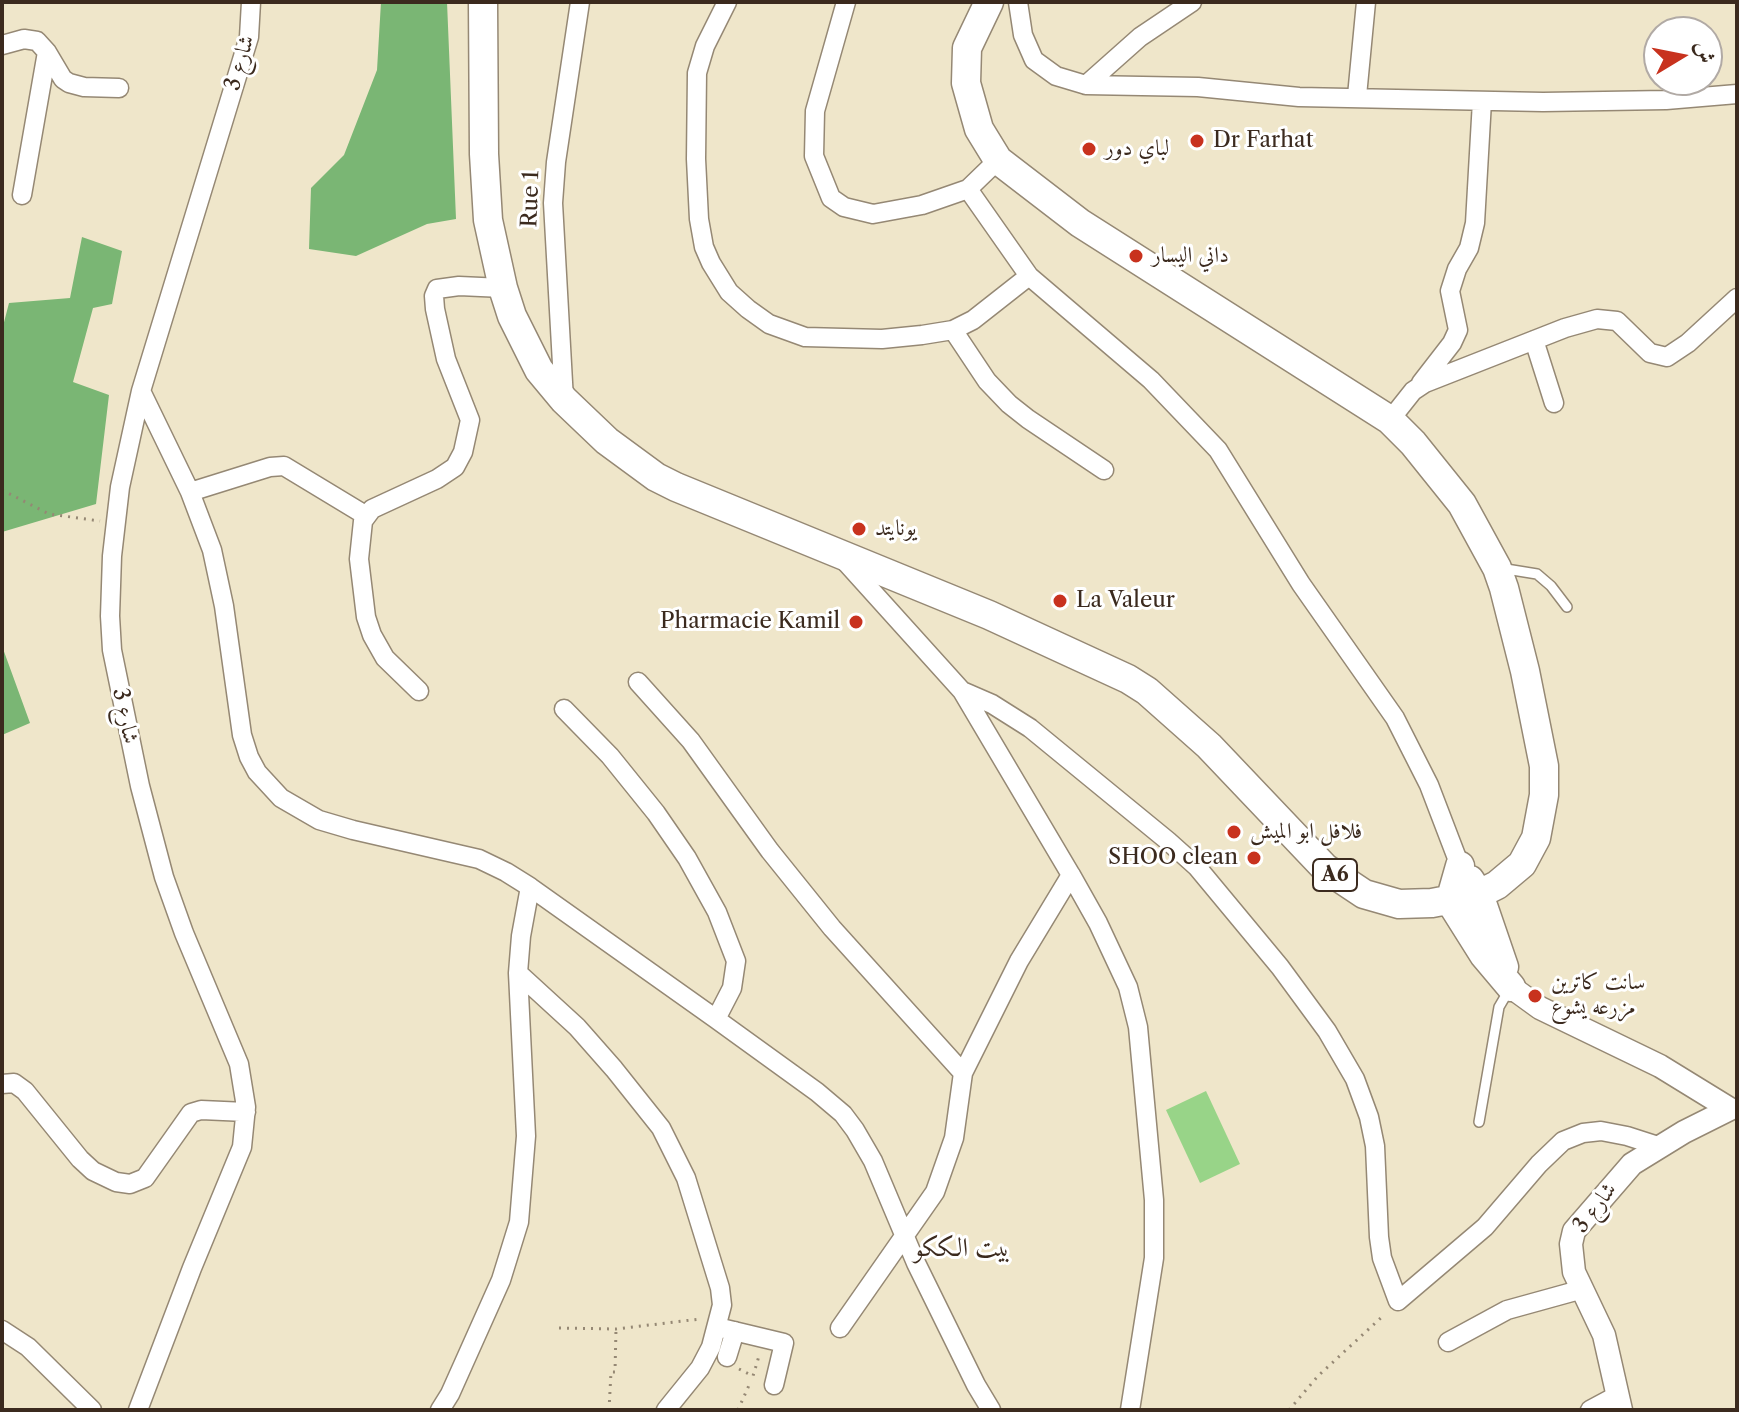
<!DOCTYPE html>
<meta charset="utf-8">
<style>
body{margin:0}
#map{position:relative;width:1739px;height:1412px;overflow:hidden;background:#efe6ca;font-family:"Libre Caslon Text",Amiri,serif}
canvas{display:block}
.frame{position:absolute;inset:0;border:4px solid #3b2a1e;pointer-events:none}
.north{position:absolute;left:1643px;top:16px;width:80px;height:80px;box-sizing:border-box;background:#fff;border:2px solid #b1aaa5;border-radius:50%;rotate:80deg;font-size:22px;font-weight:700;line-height:32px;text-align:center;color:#3b2a1e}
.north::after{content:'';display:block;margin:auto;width:28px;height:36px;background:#c8321e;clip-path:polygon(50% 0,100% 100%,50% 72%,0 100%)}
</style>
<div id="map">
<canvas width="1739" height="1412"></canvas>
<div class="frame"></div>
<div class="north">ش</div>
</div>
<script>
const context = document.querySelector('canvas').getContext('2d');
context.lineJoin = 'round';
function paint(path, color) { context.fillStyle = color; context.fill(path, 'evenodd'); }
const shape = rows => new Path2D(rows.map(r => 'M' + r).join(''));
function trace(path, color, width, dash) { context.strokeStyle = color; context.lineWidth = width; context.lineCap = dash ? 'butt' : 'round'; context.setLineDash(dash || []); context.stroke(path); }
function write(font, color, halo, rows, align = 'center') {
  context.font = font + ' "Libre Caslon Text",Amiri,serif'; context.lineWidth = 6; context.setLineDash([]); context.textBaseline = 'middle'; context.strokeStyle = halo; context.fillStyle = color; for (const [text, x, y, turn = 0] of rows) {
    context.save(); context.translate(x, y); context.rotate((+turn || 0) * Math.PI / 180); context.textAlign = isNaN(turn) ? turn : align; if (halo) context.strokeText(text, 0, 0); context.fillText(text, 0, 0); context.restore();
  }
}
paint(shape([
 [1206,1091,1240,1164,1200,1183,1166,1110]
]), '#98d488');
paint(shape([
 [381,2,447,2,456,219,427,224,356,256,309,249,311,188,344,155,377,70],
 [82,237,122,251,112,304,93,308,73,382,109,395,96,504,2,532,2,330,9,303,70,298],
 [2,646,30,723,2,735]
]), '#7ab674');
const service = shape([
 [1500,568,1537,574,1551,586,1567,607],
 [1479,1122,1499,1007,1509,990]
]);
const minor = shape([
 [727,2,705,46,697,73,696,159,699,219,704,247,711,263,729,292,748,309,769,324,805,337,882,339,922,335,953,330,973,320,1029,276],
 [846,2,815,111,814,156,831,198,844,207,873,214,922,205,968,189],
 [1018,2,1023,35,1034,60,1056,76,1086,85,1198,87,1299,97,1543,102,1666,100,1737,94],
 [2,45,24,39,37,41,47,52,63,79,69,83,84,87,119,88],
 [1086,85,1140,37,1192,2],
 [1357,96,1366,2],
 [998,160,968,189,1029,276,1151,380,1218,450,1301,584,1395,718,1429,785,1460,866],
 [22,195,47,52],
 [953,330,987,381,1009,404,1028,419,1104,470],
 [1534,340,1554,403],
 [1421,383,1452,343,1458,330,1450,291,1457,269,1469,248,1475,223,1482,101],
 [141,391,190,492,212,550,224,606,242,735,249,757,257,772,281,798,319,820,353,830,479,859,506,872,530,887,521,936,518,973,526,1136,519,1222,501,1280,450,1394,440,1410],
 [564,400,553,203,556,162,580,2],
 [1390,420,1413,391,1425,383,1565,328,1597,319,1617,321,1650,353,1667,357,1688,343,1737,298],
 [190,492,270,467,284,466,365,515],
 [842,558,962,691,1071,875,1098,923,1128,987,1138,1027,1154,1200,1154,1258,1130,1410],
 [638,682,691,741,770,851,832,928,963,1073,954,1138,935,1192,840,1328],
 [419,691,385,658,372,635,366,617,359,559,363,521,372,509,437,479,455,467,463,452,470,420,446,359,435,309,434,296,437,289,459,286,503,288],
 [962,691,992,704,1030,728,1168,841,1197,867,1280,967,1327,1031,1355,1079,1369,1117,1375,1146,1379,1237,1382,1258,1398,1301,1485,1227,1539,1164,1563,1141,1583,1133,1601,1131,1627,1136,1658,1146],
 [564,709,610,756,656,813,687,858,717,912,736,961,732,988,716,1019],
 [530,887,716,1019,817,1092,843,1114,855,1130,873,1161,916,1263,976,1385,991,1410],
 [518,973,577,1027,614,1069,661,1128,686,1178,720,1288,722,1305,711,1347,700,1368,666,1410],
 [963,1073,1019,961,1071,875],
 [2,1084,14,1083,25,1091,80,1159,93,1171,116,1182,130,1184,145,1178,191,1113,201,1110,246,1112],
 [717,1327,784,1343,774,1385],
 [2,1330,28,1347,92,1410],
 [1448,1342,1507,1310,1583,1289],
 [727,1357,735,1331],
 [138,1410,192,1268,242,1147,246,1107,239,1064,184,933,164,877,140,786,112,650,110,616,112,556,120,487,141,391,249,37,251,2],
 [1590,1410,1618,1395]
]);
const tertiary = shape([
 [1511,987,1540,1008,1660,1066,1730,1109],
 [1621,1410,1604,1335,1574,1272,1571,1244,1574,1231,1632,1164,1684,1132,1730,1109]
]);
const trunk = shape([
 [483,2,484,154,488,220,503,288,512,316,539,370,564,400,607,441,656,477,676,487,989,615,1128,679,1147,691,1209,746,1325,868,1364,894,1399,904,1432,903,1479,894,1497,885,1522,864,1536,838,1544,795,1544,766,1525,671,1504,588,1497,568,1462,504,1413,443,1390,420,1080,223,998,160,979,129,966,83,967,48,989,2],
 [1460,866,1450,901,1484,955,1511,987],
 [1470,880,1479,894,1504,967]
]);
trace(service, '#958874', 12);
trace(minor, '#958874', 21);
trace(tertiary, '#958874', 25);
trace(trunk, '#958874', 31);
trace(shape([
 [2,490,49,514,100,521],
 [559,1328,616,1329,700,1319],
 [739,1369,753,1376,759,1356],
 [609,1410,611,1372,615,1372,616,1329],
 [738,1410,750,1383],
 [1289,1410,1318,1376,1385,1314]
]), '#958874', 3, [2, 6]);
trace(service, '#fff', 9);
trace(minor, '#fff', 18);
trace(tertiary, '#fff', 22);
trace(trunk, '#fff', 28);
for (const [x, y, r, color] of [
 [1197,141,8,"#c8321e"],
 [1089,149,8,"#c8321e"],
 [1136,256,8,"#c8321e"],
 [859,529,8,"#c8321e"],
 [1060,601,8,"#c8321e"],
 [856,622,8,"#c8321e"],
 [1234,832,8,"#c8321e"],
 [1254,858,8,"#c8321e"],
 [1535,996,8,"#c8321e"]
]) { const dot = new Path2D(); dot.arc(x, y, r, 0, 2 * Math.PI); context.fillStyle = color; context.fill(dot); trace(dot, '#fff', 3); }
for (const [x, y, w] of [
 [1335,875,44]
]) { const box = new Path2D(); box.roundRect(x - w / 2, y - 16, w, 32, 6); context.fillStyle = '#fff'; context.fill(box); trace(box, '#3b2a1e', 2); }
write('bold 20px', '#3b2a1e', null, [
 ["A6",1335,875]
]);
write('22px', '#3b2a1e', '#fff', [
 ["شارع 3",240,63,-74],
 ["Rue 1",531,199,-88],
 ["شارع 3",125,716,78],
 ["شارع 3",1595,1208,-53]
]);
write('22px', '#3b2a1e', '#fff', [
 ["Dr Farhat",1213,141],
 ["لباي دور",1105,149],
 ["داني اليسار",1152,256],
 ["يونايتد",875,529],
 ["La Valeur",1076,601],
 ["Pharmacie Kamil",840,622,"right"],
 ["فلافل ابو الميش",1250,832],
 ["SHOO clean",1238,858,"right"],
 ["سانت كاترين",1551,983],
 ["مزرعه يشوع",1551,1008]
], 'left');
write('26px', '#3b2a1e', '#fff', [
 ["بيت الككو",962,1248]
]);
</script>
